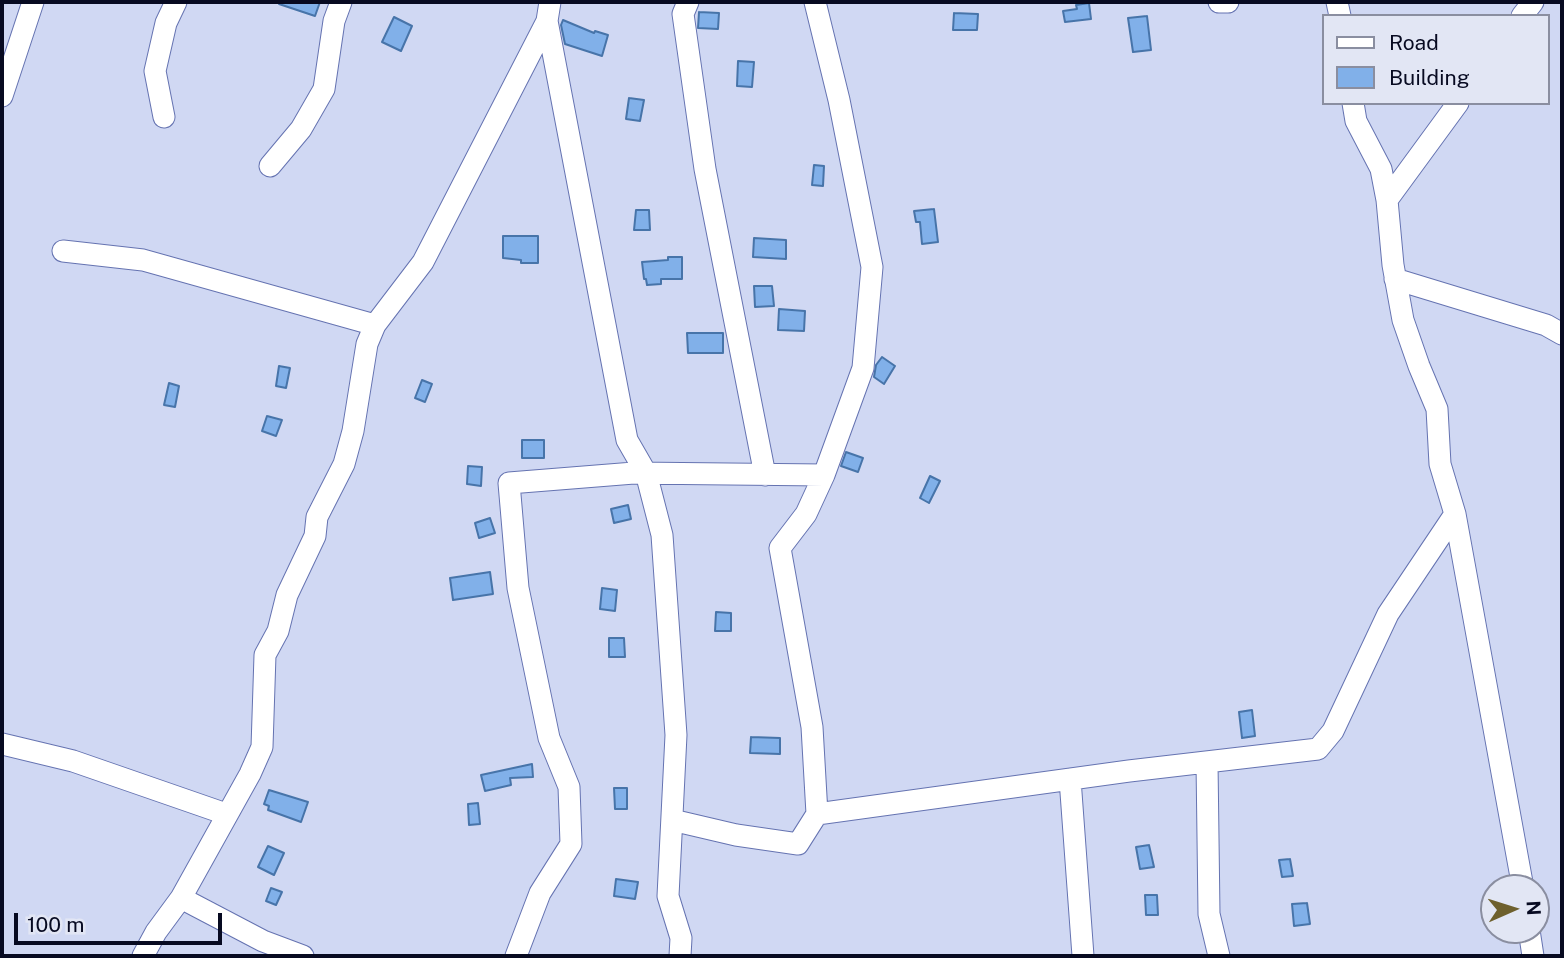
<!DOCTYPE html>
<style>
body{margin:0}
#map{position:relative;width:1564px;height:958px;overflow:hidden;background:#d0d8f3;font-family:"Public Sans",sans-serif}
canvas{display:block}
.frame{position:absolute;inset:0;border:4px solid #070a21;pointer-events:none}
.legend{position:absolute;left:1322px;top:14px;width:228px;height:91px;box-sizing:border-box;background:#e2e6f4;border:2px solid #8a8ea0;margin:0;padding:9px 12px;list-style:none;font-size:21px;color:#070a21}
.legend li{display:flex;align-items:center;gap:14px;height:35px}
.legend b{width:35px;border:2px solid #8a8ea0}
.north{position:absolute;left:1480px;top:874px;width:70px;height:70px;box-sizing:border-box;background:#e2e6f4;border:2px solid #8a8ea0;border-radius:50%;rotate:87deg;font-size:19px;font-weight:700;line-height:28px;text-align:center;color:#070a21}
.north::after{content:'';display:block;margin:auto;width:24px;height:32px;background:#6e602d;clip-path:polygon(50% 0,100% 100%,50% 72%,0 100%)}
.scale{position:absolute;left:14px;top:913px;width:208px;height:32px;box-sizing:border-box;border:4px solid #070a21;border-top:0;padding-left:9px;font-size:21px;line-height:24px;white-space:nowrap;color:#070a21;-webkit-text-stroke:5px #e2e6f4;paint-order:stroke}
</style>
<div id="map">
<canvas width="1564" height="958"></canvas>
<div class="frame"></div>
<ul class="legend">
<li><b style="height:9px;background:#fff"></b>Road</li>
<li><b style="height:19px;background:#81b0e9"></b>Building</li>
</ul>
<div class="north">N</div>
<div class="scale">100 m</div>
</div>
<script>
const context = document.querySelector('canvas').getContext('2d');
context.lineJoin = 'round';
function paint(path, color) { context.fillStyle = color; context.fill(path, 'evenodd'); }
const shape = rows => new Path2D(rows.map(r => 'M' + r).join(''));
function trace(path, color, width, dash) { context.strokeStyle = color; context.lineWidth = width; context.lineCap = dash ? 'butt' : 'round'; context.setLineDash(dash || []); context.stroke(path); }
const building = shape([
 [279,2,320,2,315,16,279,4,279,2],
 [1089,3,1091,19,1065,22,1063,11,1077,9,1076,5,1089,3],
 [699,12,719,13,718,29,698,28,699,12],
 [954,13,978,14,977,30,953,30,954,13],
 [1147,16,1151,50,1133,52,1128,18,1147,16],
 [394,17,412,26,401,51,382,42,394,17],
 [563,20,594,33,595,31,608,35,602,56,565,44,561,25,563,20],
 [738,61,754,62,752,87,737,86,738,61],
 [629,98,644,100,640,121,626,119,629,98],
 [814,165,824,166,823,186,812,185,814,165],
 [934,209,938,242,922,244,920,222,916,222,914,211,934,209],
 [636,210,649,210,650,230,634,230,636,210],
 [503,236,538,236,538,263,521,263,521,260,503,258,503,236],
 [754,238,786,240,786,259,753,257,754,238],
 [668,257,682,257,682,279,661,279,661,284,647,285,646,279,644,279,642,262,668,260,668,257],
 [754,286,772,286,774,306,755,307,754,286],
 [779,309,805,311,804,331,778,330,779,309],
 [687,333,723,333,723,353,688,353,687,333],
 [882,357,895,366,884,384,874,377,876,365,882,357],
 [279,366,290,368,286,388,276,386,279,366],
 [422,380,432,384,425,402,415,398,422,380],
 [169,383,179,386,175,407,164,405,169,383],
 [267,416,282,420,276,436,262,431,267,416],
 [522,440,544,440,544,458,522,458,522,440],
 [846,452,863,458,858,472,841,466,846,452],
 [468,466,482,467,481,486,467,484,468,466],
 [930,476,940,481,929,503,920,498,930,476],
 [628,505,631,519,614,523,611,509,628,505],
 [490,518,495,533,479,538,475,523,490,518],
 [490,572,493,594,453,600,450,578,490,572],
 [602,588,617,590,615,611,600,609,602,588],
 [716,612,731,613,731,631,715,631,716,612],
 [609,638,624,638,625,657,609,657,609,638],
 [1252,710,1255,736,1242,738,1239,712,1252,710],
 [751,737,780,738,780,754,750,753,751,737],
 [532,764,533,777,510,778,511,785,485,791,481,775,532,764],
 [614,788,627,788,627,809,615,809,614,788],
 [269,790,308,802,301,822,268,810,269,806,264,804,269,790],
 [478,803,480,824,469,825,468,804,478,803],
 [1149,845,1154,867,1140,869,1136,847,1149,845],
 [268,846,284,853,274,875,258,867,268,846],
 [1290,859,1293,876,1282,877,1279,860,1290,859],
 [616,879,638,882,635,899,614,896,616,879],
 [271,888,282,892,276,905,266,901,271,888],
 [1145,895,1157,895,1158,915,1146,915,1145,895],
 [1307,903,1310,924,1294,926,1292,904,1307,903]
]);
paint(building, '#81b0e9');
trace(building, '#4774a9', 2);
const minor = shape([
 [688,2,683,14,705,169,765,475],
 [1219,2,1228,2],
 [1337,2,1340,16],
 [1522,16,1533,2],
 [547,21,627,440,646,473,662,535,676,735,668,896,681,938,680,956],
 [2,96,33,2],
 [1353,103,1356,121,1381,169,1387,200,1393,265,1403,320,1419,366,1437,409,1440,464,1455,514,1523,888],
 [164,117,155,71,166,23,176,2],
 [270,166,301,129,324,89,334,21,341,2],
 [1387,200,1458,103],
 [63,251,143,260,375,325],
 [1395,279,1546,325,1562,334],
 [824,475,806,514,780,548,812,727,817,814,1129,771,1318,749,1333,731,1388,614,1455,514],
 [2,744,73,761,226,814],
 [1207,762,1209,914,1219,956],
 [1070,779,1083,956],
 [672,820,736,835,798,844,817,814],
 [181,898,263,941,303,956],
 [1529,930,1533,956],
 [143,956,156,932,181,898,250,774,262,747,265,655,278,631,287,595,315,536,317,517,344,464,353,431,367,344,375,325,423,262,547,21,550,2],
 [516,956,540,893,571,844,569,787,549,738,518,588,509,483,634,473,824,475,863,368,872,267,839,100,815,2]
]);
trace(minor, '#6573b1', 23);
trace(minor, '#fff', 21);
</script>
